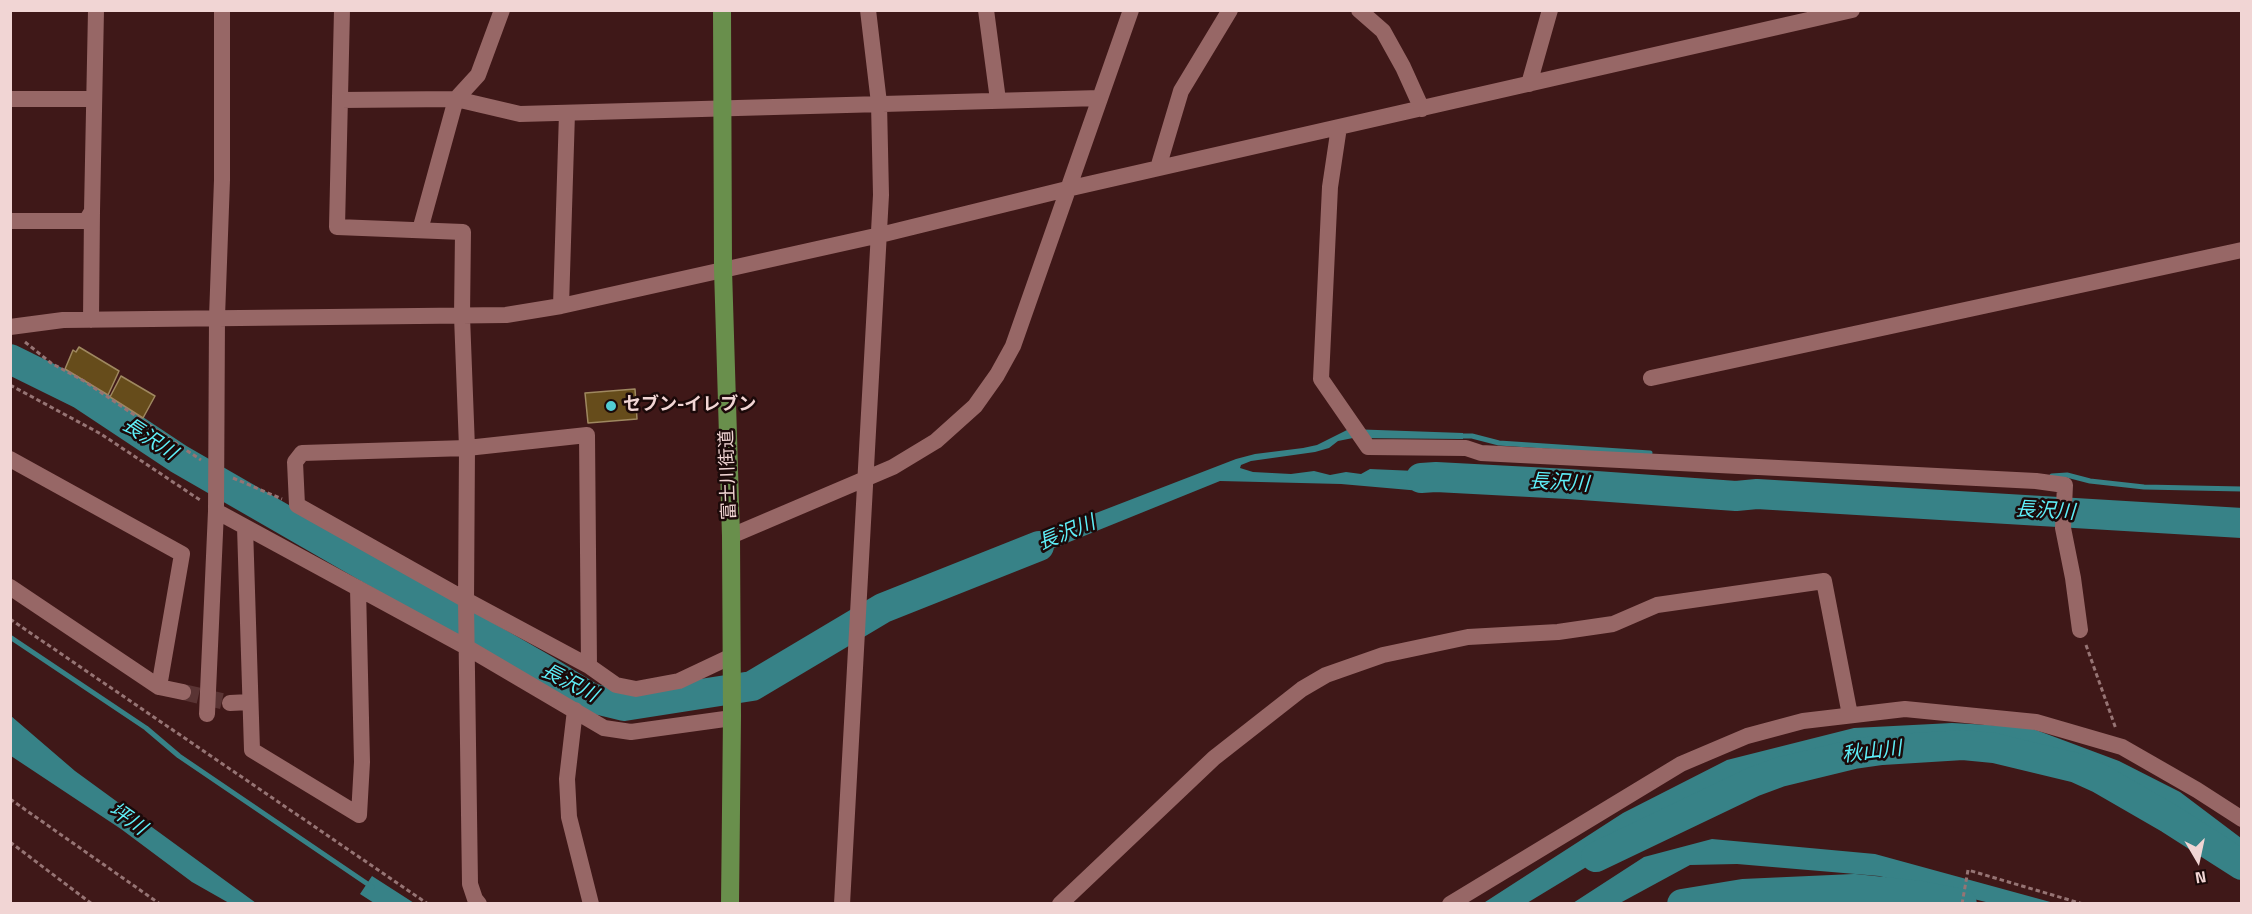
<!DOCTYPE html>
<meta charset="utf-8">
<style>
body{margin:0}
#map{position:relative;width:2252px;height:914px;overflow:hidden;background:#3f1818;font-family:"Titillium Web",sans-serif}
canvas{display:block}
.frame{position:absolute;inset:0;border:12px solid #f1d5d4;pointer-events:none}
.north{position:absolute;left:2168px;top:830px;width:60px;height:60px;-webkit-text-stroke:4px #1b0909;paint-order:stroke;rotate:171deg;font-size:16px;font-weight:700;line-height:24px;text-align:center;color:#f1d5d4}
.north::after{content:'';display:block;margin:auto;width:21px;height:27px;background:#f1d5d4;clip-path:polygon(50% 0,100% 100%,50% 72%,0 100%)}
</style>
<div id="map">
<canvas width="2252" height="914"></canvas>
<div class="frame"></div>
<div class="north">N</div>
</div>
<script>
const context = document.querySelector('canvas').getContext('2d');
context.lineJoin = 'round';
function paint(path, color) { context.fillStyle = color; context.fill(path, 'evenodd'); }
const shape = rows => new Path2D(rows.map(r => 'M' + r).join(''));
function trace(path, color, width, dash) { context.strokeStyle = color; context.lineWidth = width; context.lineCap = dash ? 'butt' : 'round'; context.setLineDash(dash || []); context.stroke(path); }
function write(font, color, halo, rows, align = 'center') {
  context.font = font + ' "Titillium Web","Noto Sans JP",sans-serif'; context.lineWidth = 5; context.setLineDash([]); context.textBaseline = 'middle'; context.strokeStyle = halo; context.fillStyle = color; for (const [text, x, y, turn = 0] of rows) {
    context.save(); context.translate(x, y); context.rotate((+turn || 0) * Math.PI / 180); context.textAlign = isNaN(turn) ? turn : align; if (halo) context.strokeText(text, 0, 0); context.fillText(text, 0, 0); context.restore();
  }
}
paint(shape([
 [1349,429,1463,433,1463,439,1353,438,1338,441,1329,448,1315,452,1251,461,1241,465,1240,468,1253,472,1291,474,1314,471,1330,475,1346,472,1361,474,1370,469,1461,473,1460,484,1427,485,1421,491,1341,484,1220,481,1005,568,995,552,1236,459,1255,454,1303,448,1317,445],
 [11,716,75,771,256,903,229,903,192,882,121,829,11,756],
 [1952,723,2028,727,2119,761,2180,792,2241,838,2241,868,2119,781,2029,746,1951,740,1857,745,1720,786,1527,903,1482,904,1623,813,1727,760,1854,728],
 [1712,839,1875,854,2054,903,1990,903,1879,876,1737,864,1690,865,1620,903,1573,903,1644,857],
 [372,876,414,903,374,903,360,894]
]), '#378287');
trace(shape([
 [1457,436,1472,436,1499,443,1650,453],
 [2052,476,2067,475,2090,481,2144,487,2242,489],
 [10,637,146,728,179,756,372,887]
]), '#378287', 5);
trace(shape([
 [10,359,81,394,179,459,547,671,591,698,624,706,752,686,883,608,1039,546],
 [1421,478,1436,477,1568,484,1736,496,1757,494,2242,523],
 [1596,857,1753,782,1780,772,1854,754,1882,750,1963,745,1994,748,2077,768,2099,778,2170,819,2242,865],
 [1682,904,1743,894,1854,889,1921,896,1962,904]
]), '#378287', 30);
const building = shape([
 [79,347,119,371,108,395,65,369,73,350,76,352,79,347],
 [121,376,155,396,143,418,110,397,121,376],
 [635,389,637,419,588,423,585,393,635,389]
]);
paint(building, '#664c1b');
trace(building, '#9f8860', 1.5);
trace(shape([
 [183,692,230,703]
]), '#5a3434', 16, [16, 8]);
trace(shape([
 [25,342,51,363,84,381,201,460],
 [10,385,101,434,200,500],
 [233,478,282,499],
 [10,619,428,904],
 [2086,645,2116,729],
 [10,799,160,904],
 [10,842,92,904],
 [1962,904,1968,870,2083,904]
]), '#967474', 3, [4.5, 3]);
trace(shape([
 [342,10,337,227,463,232,462,316,467,448,466,602,470,884,475,899,479,904],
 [986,10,998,100],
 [1359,10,1383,31,1403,67,1422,109],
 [1529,84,1550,10],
 [10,99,94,99],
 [340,100,456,99,520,114,1100,98],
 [1339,127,1330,187,1321,379,1368,447,1466,448,1481,453,2036,481,2065,485,2063,528,2073,578,2080,630],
 [1158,168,1181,91,1230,10],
 [10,221,86,221,92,211,96,10],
 [420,230,456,99,478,75,502,10],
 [561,306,567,113],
 [91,320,92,211],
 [10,327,63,320,506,315,561,306,880,235,1067,189,1852,10],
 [1651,378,2242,250],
 [10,459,182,554,159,687],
 [216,511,468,648,604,728,631,732,732,718],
 [245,527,252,750,359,815,362,762,358,588],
 [731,536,893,467,936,441,975,406,997,375,1013,346,1131,10],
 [10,587,159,687,183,692],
 [589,666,587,435,467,448,302,453,295,462,297,505,466,600,589,666,616,685,636,689,679,681,732,656],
 [230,703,250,702],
 [575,710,567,779,569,817,591,904],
 [207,714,216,511,217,317,222,180,222,10],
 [842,904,881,195,879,103,868,10],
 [1060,904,1214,758,1302,689,1326,675,1383,655,1468,637,1558,632,1613,624,1657,605,1824,581,1850,715],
 [1450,904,1681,764,1747,736,1803,721,1905,709,2036,722,2122,747,2197,790,2242,819]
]), '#976766', 16);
trace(shape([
 [722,10,723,269,731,536,732,716,730,904]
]), '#698f4c', 18);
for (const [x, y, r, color] of [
 [611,406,6,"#51ccd3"]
]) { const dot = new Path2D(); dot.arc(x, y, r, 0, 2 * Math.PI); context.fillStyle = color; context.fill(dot); trace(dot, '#1b0909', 2); }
write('bold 18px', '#f1d5d4', '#1b0909', [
 ["セブン-イレブン",623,406]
], 'left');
write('18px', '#f1d5d4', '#1b0909', [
 ["富士川街道",729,475,-92]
]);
write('italic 20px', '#5eeef7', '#1b0909', [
 ["長沢川",149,440,33],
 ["長沢川",1559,484,3],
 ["長沢川",2045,512,3],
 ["長沢川",1067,534,-22],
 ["長沢川",569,684,27],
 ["秋山川",1872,753,-7],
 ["坪川",127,820,35]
]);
</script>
